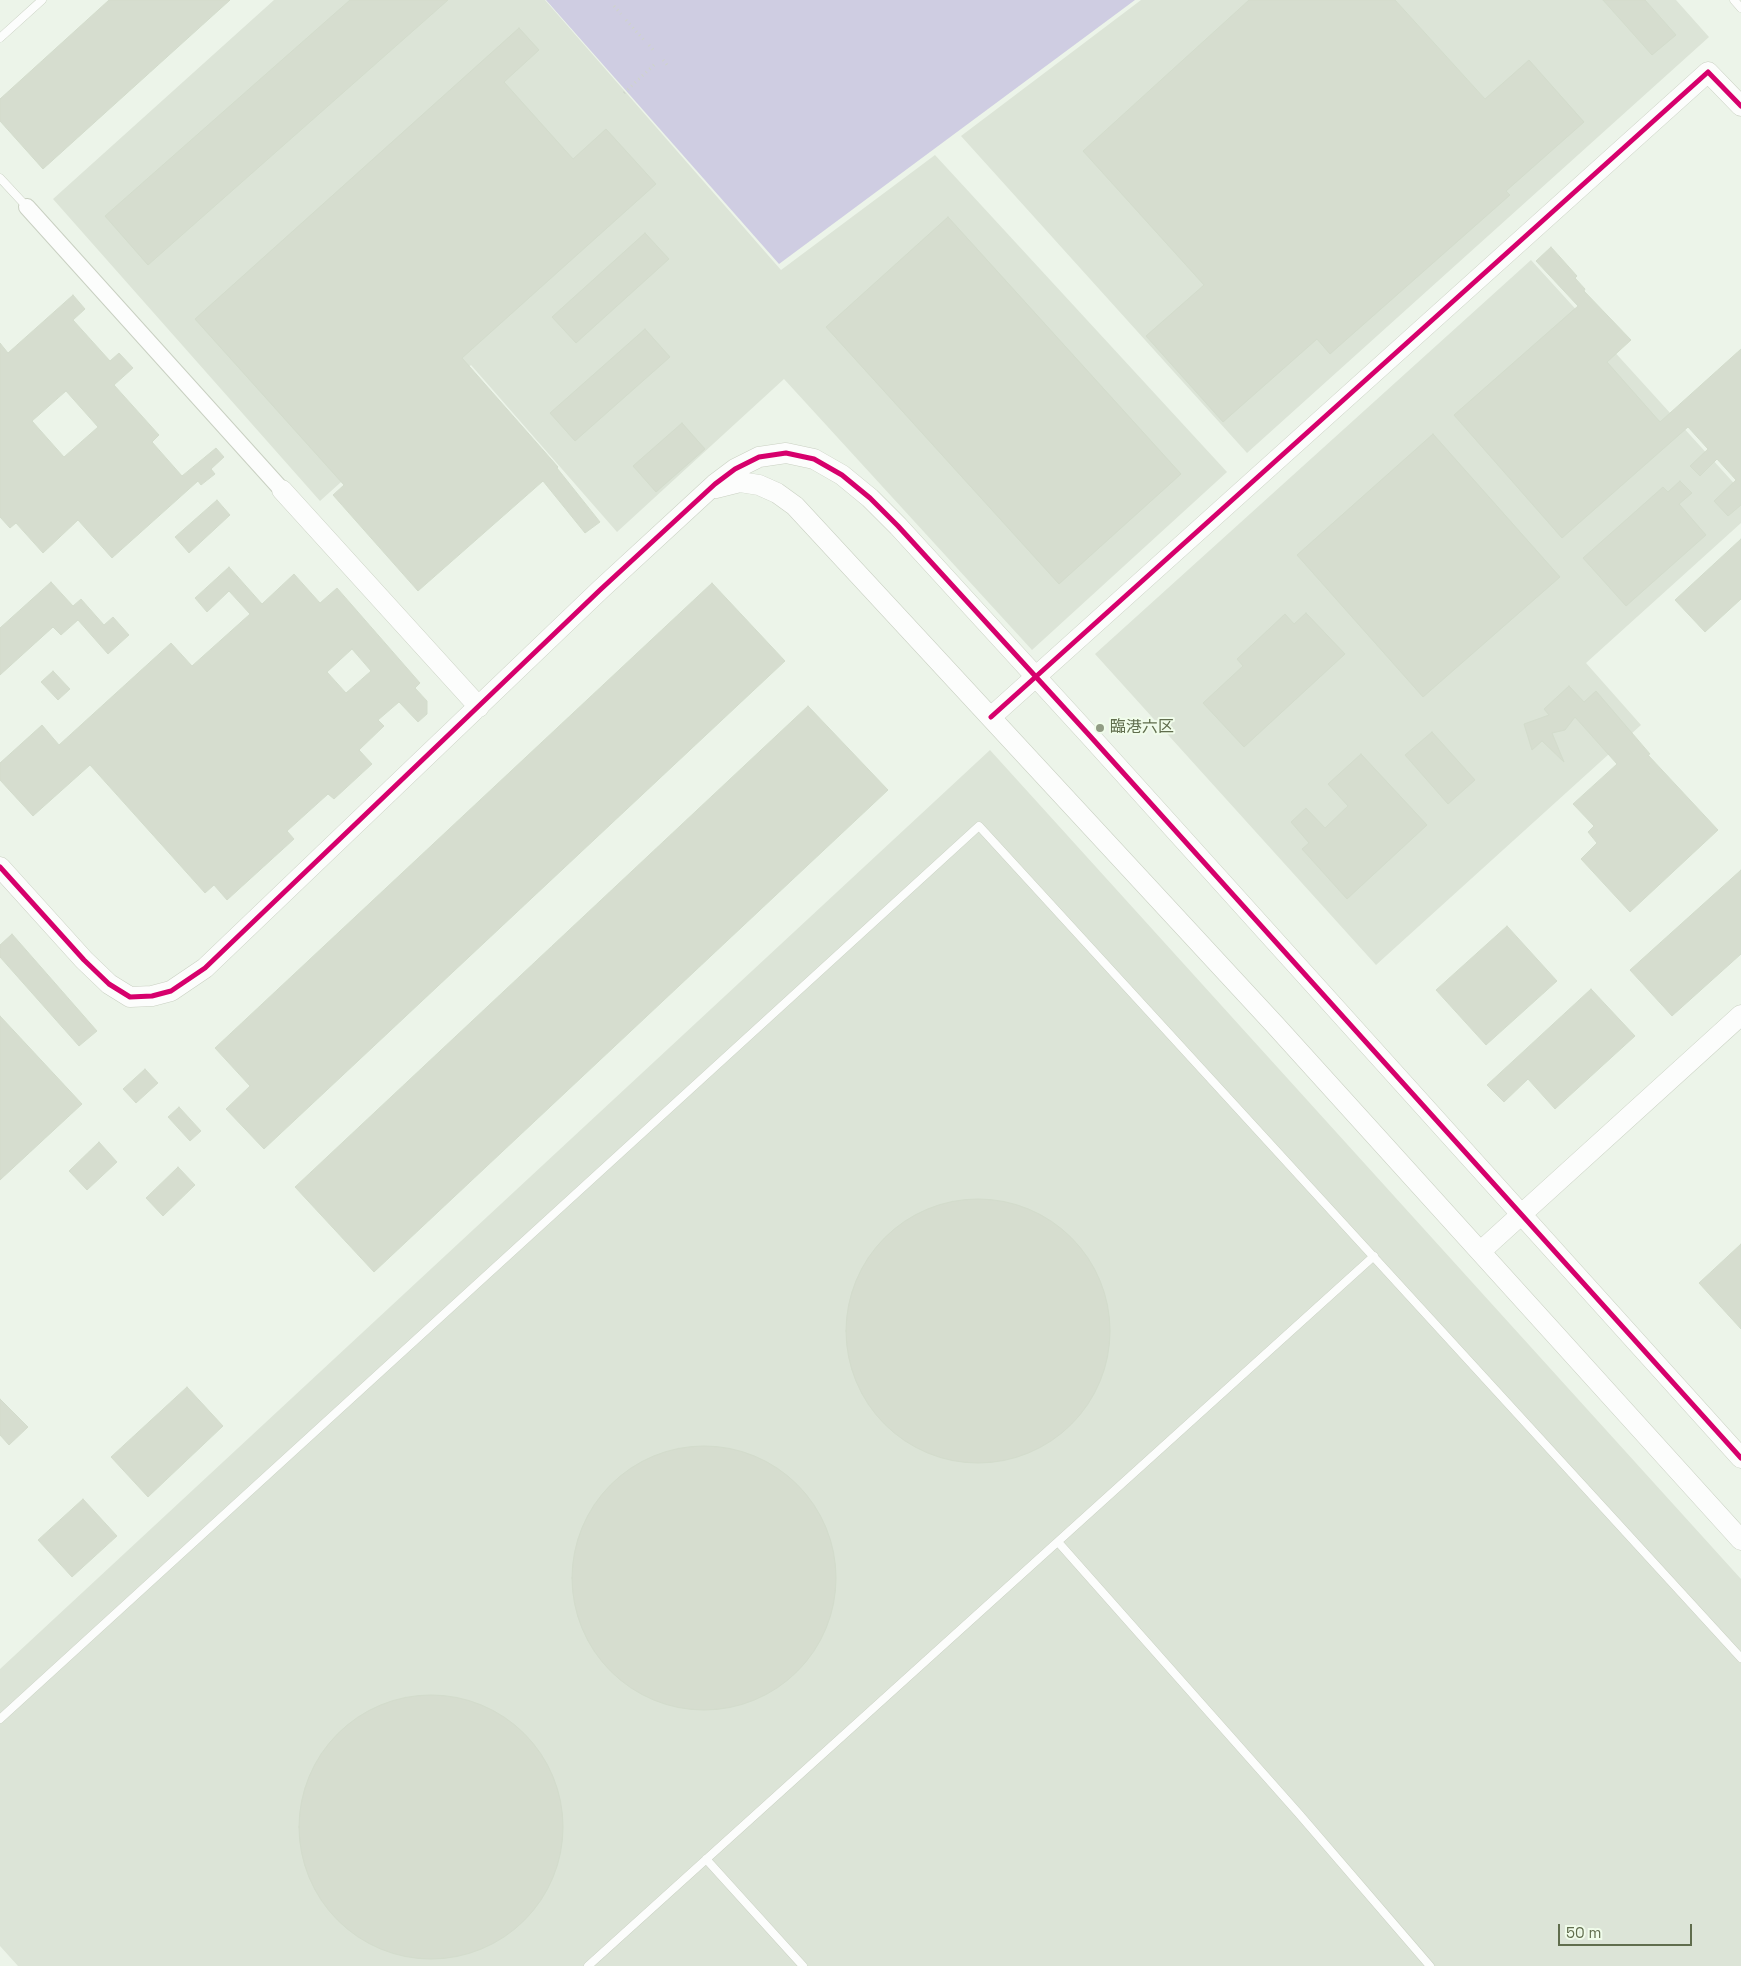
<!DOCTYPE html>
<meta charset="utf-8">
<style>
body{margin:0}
#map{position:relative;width:1741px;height:1966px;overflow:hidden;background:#ecf4e9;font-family:"Space Grotesk",sans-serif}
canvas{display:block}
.scale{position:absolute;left:1558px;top:1924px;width:134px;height:22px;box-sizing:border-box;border:2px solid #606d4d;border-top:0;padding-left:6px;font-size:15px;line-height:18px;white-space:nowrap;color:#606d4d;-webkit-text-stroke:4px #f0fcea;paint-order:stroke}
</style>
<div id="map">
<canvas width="1741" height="1966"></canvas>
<div class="scale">50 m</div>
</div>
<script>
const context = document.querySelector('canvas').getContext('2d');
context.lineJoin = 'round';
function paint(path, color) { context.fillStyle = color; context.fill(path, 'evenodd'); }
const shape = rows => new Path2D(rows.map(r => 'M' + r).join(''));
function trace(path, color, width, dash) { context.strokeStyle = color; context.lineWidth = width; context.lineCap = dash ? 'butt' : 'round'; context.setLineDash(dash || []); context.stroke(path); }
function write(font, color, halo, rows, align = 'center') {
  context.font = font + ' "Space Grotesk","Noto Sans JP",sans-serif'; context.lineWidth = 4; context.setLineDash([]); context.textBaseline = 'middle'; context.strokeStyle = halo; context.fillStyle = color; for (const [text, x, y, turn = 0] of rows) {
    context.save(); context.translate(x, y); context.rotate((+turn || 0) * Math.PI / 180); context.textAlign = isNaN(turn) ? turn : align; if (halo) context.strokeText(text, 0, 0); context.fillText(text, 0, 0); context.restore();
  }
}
paint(shape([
 [274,0,545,0,781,270,935,155,1227,472,1032,650,784,379,617,532,471,365,320,501,53,199],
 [1141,0,1676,0,1709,37,1247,453,961,136],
 [1531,260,1741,491,1741,523,1586,663,1641,725,1376,965,1095,654],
 [990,750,1741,1579,1741,1966,18,1966,0,1946,0,1669]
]), '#dce4d7');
paint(shape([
 [546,0,1135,0,779,264]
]), '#cfcde2');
const building = shape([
 [109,0,230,0,43,169,0,121,0,99,109,0],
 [350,0,448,0,148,265,105,216,350,0],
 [1249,0,1395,0,1485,99,1529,60,1584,122,1506,191,1510,195,1330,354,1317,339,1223,422,1146,336,1204,285,1083,151,1249,0],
 [1603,0,1645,0,1676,35,1652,55,1603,0],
 [519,28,539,50,504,82,573,159,606,129,656,184,462,358,558,467,557,468,600,522,585,533,543,481,418,591,333,495,344,485,195,319,519,28],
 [948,217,1181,474,1059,584,826,327,948,217],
 [645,233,669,259,576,343,552,317,645,233],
 [1551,247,1577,276,1575,278,1585,289,1584,291,1631,340,1607,362,1660,422,1741,349,1741,505,1728,516,1714,501,1736,480,1717,459,1700,476,1690,466,1708,449,1688,427,1562,538,1454,415,1578,306,1536,261,1551,247],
 [73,295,85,309,73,320,110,361,119,353,133,368,114,385,159,435,152,442,182,476,216,448,224,457,211,469,215,474,201,485,198,481,112,558,78,520,43,553,16,523,10,528,0,517,0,343,8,353,73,295],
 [66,391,98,427,64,457,32,421,66,391],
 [645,329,670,357,575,441,550,413,645,329],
 [682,423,705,449,656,492,633,466,682,423],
 [1433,434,1560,577,1423,697,1297,555,1433,434],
 [1680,481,1692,493,1679,504,1706,535,1626,606,1583,558,1663,487,1668,492,1680,481],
 [217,500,230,515,189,553,175,537,217,500],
 [1741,539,1741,599,1705,632,1675,600,1741,539],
 [229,567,262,604,294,574,320,603,337,588,420,683,415,688,427,701,427,714,418,722,399,702,378,720,384,726,359,750,372,764,334,799,328,794,287,831,294,839,227,900,214,885,205,893,90,765,33,816,0,780,0,763,42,725,59,745,171,643,192,666,250,614,229,591,207,612,195,598,229,567],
 [352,649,371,671,346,693,327,672,352,649],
 [51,582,73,606,81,599,104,625,113,617,129,635,108,654,78,620,61,635,53,627,0,675,0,628,51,582],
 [712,583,785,661,264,1149,226,1109,250,1086,215,1048,712,583],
 [1306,613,1345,654,1244,747,1203,703,1243,666,1237,659,1285,614,1294,624,1306,613],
 [53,671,70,689,58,700,41,682,53,671],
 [1569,686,1584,702,1596,691,1650,754,1648,755,1718,830,1630,912,1581,859,1597,843,1588,832,1594,826,1573,804,1617,764,1575,717,1565,730,1552,733,1564,762,1542,741,1532,750,1524,724,1549,715,1544,709,1569,686],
 [808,706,888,790,374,1272,295,1187,808,706],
 [1432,732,1475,780,1448,804,1405,755,1432,732],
 [1361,754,1427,825,1347,899,1302,849,1309,843,1291,822,1306,808,1325,828,1348,806,1328,784,1361,754],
 [1741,870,1741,954,1672,1016,1630,970,1741,870],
 [1507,926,1557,981,1486,1045,1436,990,1507,926],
 [12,934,97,1031,79,1046,0,957,0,945,12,934],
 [1591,989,1635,1036,1555,1109,1528,1079,1504,1102,1487,1085,1591,989],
 [0,1016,82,1104,0,1180,0,1016],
 [145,1069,158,1083,136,1103,123,1089,145,1069],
 [179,1107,201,1131,190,1141,168,1117,179,1107],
 [99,1142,117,1162,87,1190,69,1171,99,1142],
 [178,1167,195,1185,163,1216,146,1198,178,1167],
 '846 1331a132 132 0 1 1 264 0a132 132 0 1 1-264 0Z',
 [1741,1244,1741,1329,1699,1283,1741,1244],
 [187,1387,223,1426,148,1497,111,1457,187,1387],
 [0,1399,28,1427,9,1445,0,1435,0,1399],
 '572 1578a132 132 0 1 1 264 0a132 132 0 1 1-264 0Z',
 [83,1499,117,1536,72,1577,38,1540,83,1499],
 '299 1827a132 132 0 1 1 264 0a132 132 0 1 1-264 0Z'
]);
paint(building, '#d6ddcf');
trace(building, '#d3dccc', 1);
const service = shape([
 [1734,0,1741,8],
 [0,38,42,0],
 [0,178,27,207],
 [1058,1542,1300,1815,1430,1966],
 [0,1719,979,826,1741,1658],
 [706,1859,803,1966],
 [588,1966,1374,1256]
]);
const minor = shape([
 [27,207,282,490]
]);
const tertiary = shape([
 [716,488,740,482,759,485,777,493,795,506,1276,1026,1741,1540],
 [282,490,479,707],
 [991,717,1708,72,1741,106],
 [0,867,84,960,109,984,130,997,152,996,171,991,205,968,600,590,715,484,735,469,759,457,786,453,814,459,842,475,870,498,898,526,1090,736,1741,1458],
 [1481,1251,1741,1015]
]);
trace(service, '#c9d0c2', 9);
trace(minor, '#c9d0c2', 18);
trace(tertiary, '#c9d0c2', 21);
trace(shape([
 [614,6,621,14],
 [626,20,644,40],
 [649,45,655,52],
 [663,60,668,66],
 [624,93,656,63]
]), '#cfd4ca', 3, [1, 4]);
trace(service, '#fcfdfc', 8);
trace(minor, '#fcfdfc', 16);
trace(tertiary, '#fcfdfc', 20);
trace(shape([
 [991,717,1708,72,1741,106],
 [0,867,84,960,109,984,130,997,152,996,171,991,205,968,600,590,715,484,735,469,759,457,786,453,814,459,842,475,870,498,898,526,1090,736,1741,1458]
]), '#d6006c', 5);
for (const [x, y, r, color] of [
 [1100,728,5,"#919c84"]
]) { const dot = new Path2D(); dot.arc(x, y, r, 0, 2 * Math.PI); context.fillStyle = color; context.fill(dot); trace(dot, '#f0fcea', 2); }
write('16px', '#606d4d', '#f0fcea', [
 ["臨港六区",1110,728]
], 'left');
</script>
